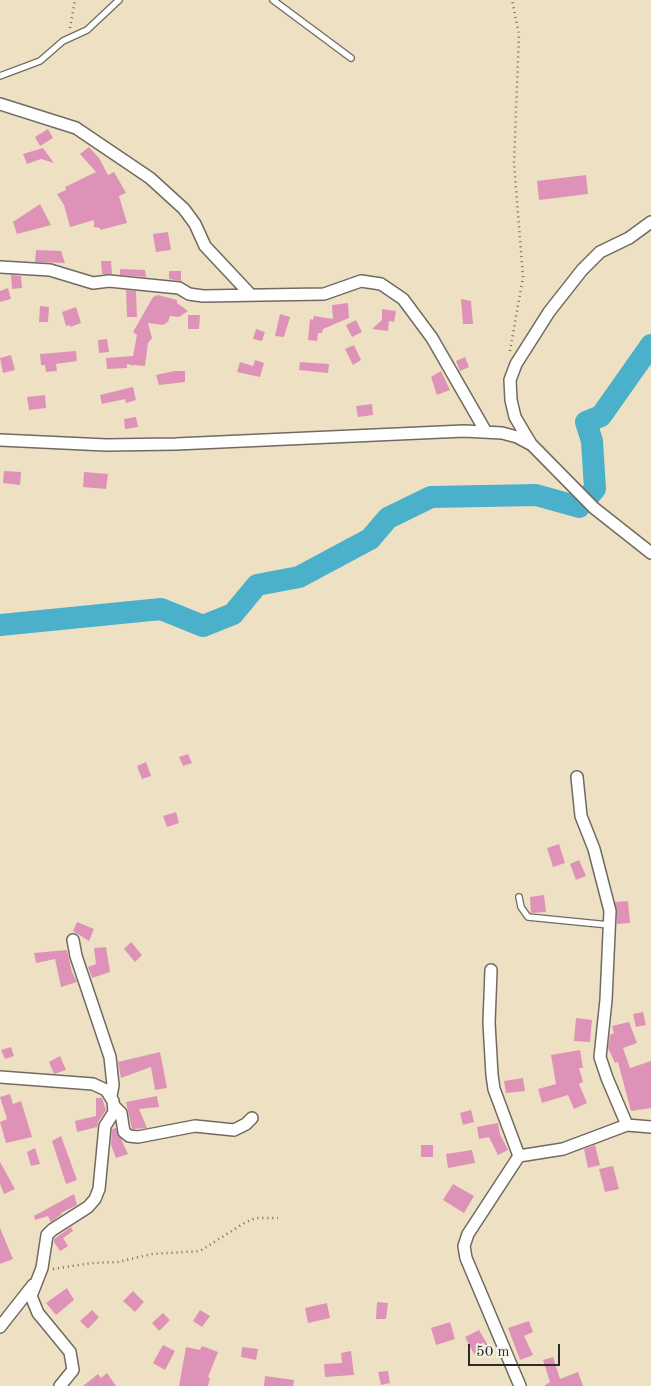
<!DOCTYPE html>
<style>
body{margin:0}
#map{position:relative;width:651px;height:1386px;overflow:hidden;background:#eee1c3;font-family:"Old Standard TT",serif}
canvas{display:block}
.scale{position:absolute;left:468px;top:1344px;width:92px;height:22px;box-sizing:border-box;border:2px solid #2b2b2b;border-top:0;padding-left:6px;font-size:15px;line-height:18px;white-space:nowrap;color:#2b2b2b;-webkit-text-stroke:4px #f7f3e8;paint-order:stroke}
</style>
<div id="map">
<canvas width="651" height="1386"></canvas>
<div class="scale">50 m</div>
</div>
<script>
const context = document.querySelector('canvas').getContext('2d');
context.lineJoin = 'round';
const shape = rows => new Path2D(rows.map(r => 'M' + r).join(''));
function trace(path, color, width, dash) { context.strokeStyle = color; context.lineWidth = width; context.lineCap = dash ? 'butt' : 'round'; context.setLineDash(dash || []); context.stroke(path); }
function paint(path, color) { context.fillStyle = color; context.fill(path, 'evenodd'); }
trace(shape([
 [0,625,161,609,203,626,233,614,257,585,299,577,370,539,388,518,431,497,536,495,579,507,595,489,592,441,586,422,601,416,651,345]
]), '#4bb0ca', 22);
paint(shape([
 [48,129,53,138,40,146,35,137],
 [89,147,99,158,108,175,114,172,126,193,119,196,127,223,100,230,100,228,94,227,94,220,70,227,64,205,57,194,66,190,65,187,96,172,80,154],
 [43,148,54,163,41,159,27,164,23,154],
 [586,175,588,194,539,200,537,181],
 [40,204,51,225,17,234,13,222],
 [168,232,171,250,156,252,153,234],
 [36,250,61,251,65,263,35,262],
 [101,261,111,261,112,274,102,274],
 [120,269,145,270,146,277,120,275],
 [169,271,181,271,181,281,169,279],
 [11,275,21,276,22,288,12,289],
 [8,288,11,299,0,302,0,291],
 [126,290,136,291,137,317,127,317],
 [158,295,177,300,177,303,188,311,179,317,170,316,168,322,163,325,148,323,152,338,148,343,145,366,133,365,131,367,132,365,127,364,127,368,107,369,106,358,133,356,137,335,133,332,153,297],
 [461,299,471,301,473,324,463,324],
 [348,303,349,318,323,329,322,333,318,333,317,341,308,340,310,319,313,320,314,316,333,319,332,305],
 [40,306,49,307,48,322,39,322],
 [76,307,81,323,70,327,70,325,66,326,62,312],
 [382,309,396,311,394,322,389,321,388,331,372,329,382,320],
 [280,314,290,317,284,337,275,336],
 [188,315,200,315,199,329,188,329],
 [356,320,362,332,352,337,346,325],
 [256,329,265,332,262,341,253,339],
 [107,339,109,352,99,353,98,340],
 [354,345,361,360,353,365,345,349],
 [76,351,77,361,56,364,57,371,46,372,45,365,41,365,40,354],
 [11,355,15,370,3,373,0,358],
 [465,357,469,367,460,371,456,361],
 [255,360,264,363,260,377,237,372,240,362,253,366],
 [300,362,329,364,328,373,299,370],
 [174,371,185,371,185,382,159,385,156,375],
 [441,371,450,390,437,395,431,377],
 [133,387,136,400,126,403,125,399,102,404,100,395],
 [45,395,46,408,29,410,27,397],
 [372,404,373,415,358,417,356,406],
 [136,417,138,427,125,429,124,419],
 [4,471,21,472,20,485,3,483],
 [84,472,108,474,106,489,83,487],
 [188,754,192,763,183,766,179,757],
 [146,762,151,776,142,779,137,766],
 [176,812,179,823,167,827,163,816],
 [559,844,565,863,553,867,547,848],
 [579,860,586,876,576,880,570,864],
 [544,895,546,912,531,913,530,897],
 [628,901,630,923,617,924,615,902],
 [77,922,94,929,89,941,73,931],
 [131,942,142,955,135,962,124,949],
 [106,947,110,972,92,978,88,967,96,964,94,948],
 [67,950,72,972,77,982,61,987,55,959,36,963,34,953],
 [643,1012,646,1025,636,1027,633,1014],
 [576,1018,592,1020,590,1042,574,1041],
 [629,1022,637,1043,623,1048,630,1068,651,1061,651,1108,631,1111,618,1062,615,1063,608,1048,610,1035,614,1033,612,1026],
 [11,1047,14,1056,5,1059,1,1050],
 [580,1050,583,1068,579,1068,583,1082,579,1084,587,1103,574,1109,568,1095,542,1103,538,1089,556,1084,551,1055],
 [160,1052,167,1088,155,1090,151,1067,121,1078,118,1062],
 [60,1056,66,1070,54,1074,49,1062],
 [523,1078,525,1091,506,1093,504,1081],
 [10,1094,13,1104,21,1101,32,1137,6,1143,0,1122,7,1119,0,1097],
 [157,1096,159,1107,139,1109,147,1128,132,1129,126,1102],
 [96,1098,102,1098,106,1110,98,1122,97,1130,97,1127,77,1132,75,1121,96,1116],
 [471,1110,474,1122,463,1125,460,1113],
 [498,1123,500,1134,508,1150,498,1155,489,1137,479,1139,477,1127],
 [116,1128,128,1154,116,1158,111,1145,112,1129],
 [61,1136,77,1180,66,1184,52,1141],
 [421,1145,433,1145,433,1157,421,1157],
 [595,1145,600,1165,588,1168,584,1149],
 [35,1148,40,1164,31,1166,27,1152],
 [472,1150,475,1163,448,1168,446,1154],
 [0,1162,15,1189,4,1194,0,1184],
 [613,1166,619,1189,605,1192,599,1169],
 [453,1184,474,1196,464,1213,443,1200],
 [74,1194,77,1205,61,1213,62,1214,51,1222,48,1216,35,1220,34,1216],
 [71,1227,73,1231,63,1238,68,1246,60,1251,54,1242,54,1239],
 [0,1228,13,1259,0,1264],
 [67,1288,74,1300,56,1315,46,1303],
 [133,1291,144,1302,135,1312,123,1301],
 [377,1302,388,1303,386,1319,376,1319],
 [327,1303,330,1318,308,1323,305,1308],
 [92,1310,99,1317,88,1329,80,1321],
 [200,1310,210,1316,202,1327,193,1321],
 [163,1313,170,1320,159,1331,152,1323],
 [529,1321,533,1332,524,1336,533,1355,520,1360,508,1328],
 [450,1322,455,1339,436,1345,431,1328],
 [479,1330,489,1347,474,1354,465,1337],
 [163,1345,175,1351,165,1370,153,1363],
 [202,1346,218,1352,208,1377,210,1378,208,1386,179,1386,186,1347,200,1350],
 [242,1347,258,1349,256,1360,241,1357],
 [351,1351,354,1375,325,1377,324,1364,342,1363,341,1353],
 [553,1357,560,1379,578,1372,583,1386,544,1386,550,1382,543,1360],
 [388,1371,390,1383,381,1385,378,1372],
 [107,1373,116,1386,83,1386,98,1374,101,1378],
 [265,1376,294,1380,293,1386,264,1386]
]), '#df92b7');
const lane = shape([
 [273,0,351,58],
 [0,76,40,61,63,41,87,30,119,0],
 [519,897,521,907,528,917,609,925]
]);
const street = shape([
 [0,104,76,128,150,178,184,209,195,224,205,246,250,294],
 [0,267,50,270,93,283,109,281,179,288,189,294,203,296,324,294,361,281,381,284,403,299,432,338,486,432],
 [0,440,106,445,176,444,464,431,502,433,517,437,532,445,594,508,651,553],
 [531,444,515,417,511,400,510,380,516,364,549,312,582,270,600,252,629,238,651,222],
 [577,777,581,816,594,849,610,911,606,1000,600,1057,607,1078,627,1125],
 [73,940,76,956,110,1057,113,1085,111,1096],
 [491,970,489,1023,492,1075,494,1089,519,1156],
 [0,1077,93,1084,106,1090,113,1101,114,1112,105,1126,99,1189,95,1199,88,1207,52,1230,47,1235,42,1268,31,1296,38,1313,70,1352,73,1370,60,1386],
 [114,1106,121,1113,124,1132,129,1136,138,1137,195,1126,234,1130,246,1124,252,1118],
 [0,1327,33,1285],
 [520,1386,466,1258,464,1246,468,1234,519,1156,563,1149,627,1125,651,1127]
]);
trace(lane, '#6f6b60', 8);
trace(street, '#6f6b60', 14);
trace(shape([
 [70,28,75,0],
 [510,351,523,277,514,163,519,34,512,0],
 [53,1269,92,1263,118,1262,152,1254,200,1251,246,1222,256,1218,278,1218]
]), '#6f6b60', 2.5, [1, 4]);
trace(lane, '#fff', 5.5);
trace(street, '#fff', 11);
</script>
